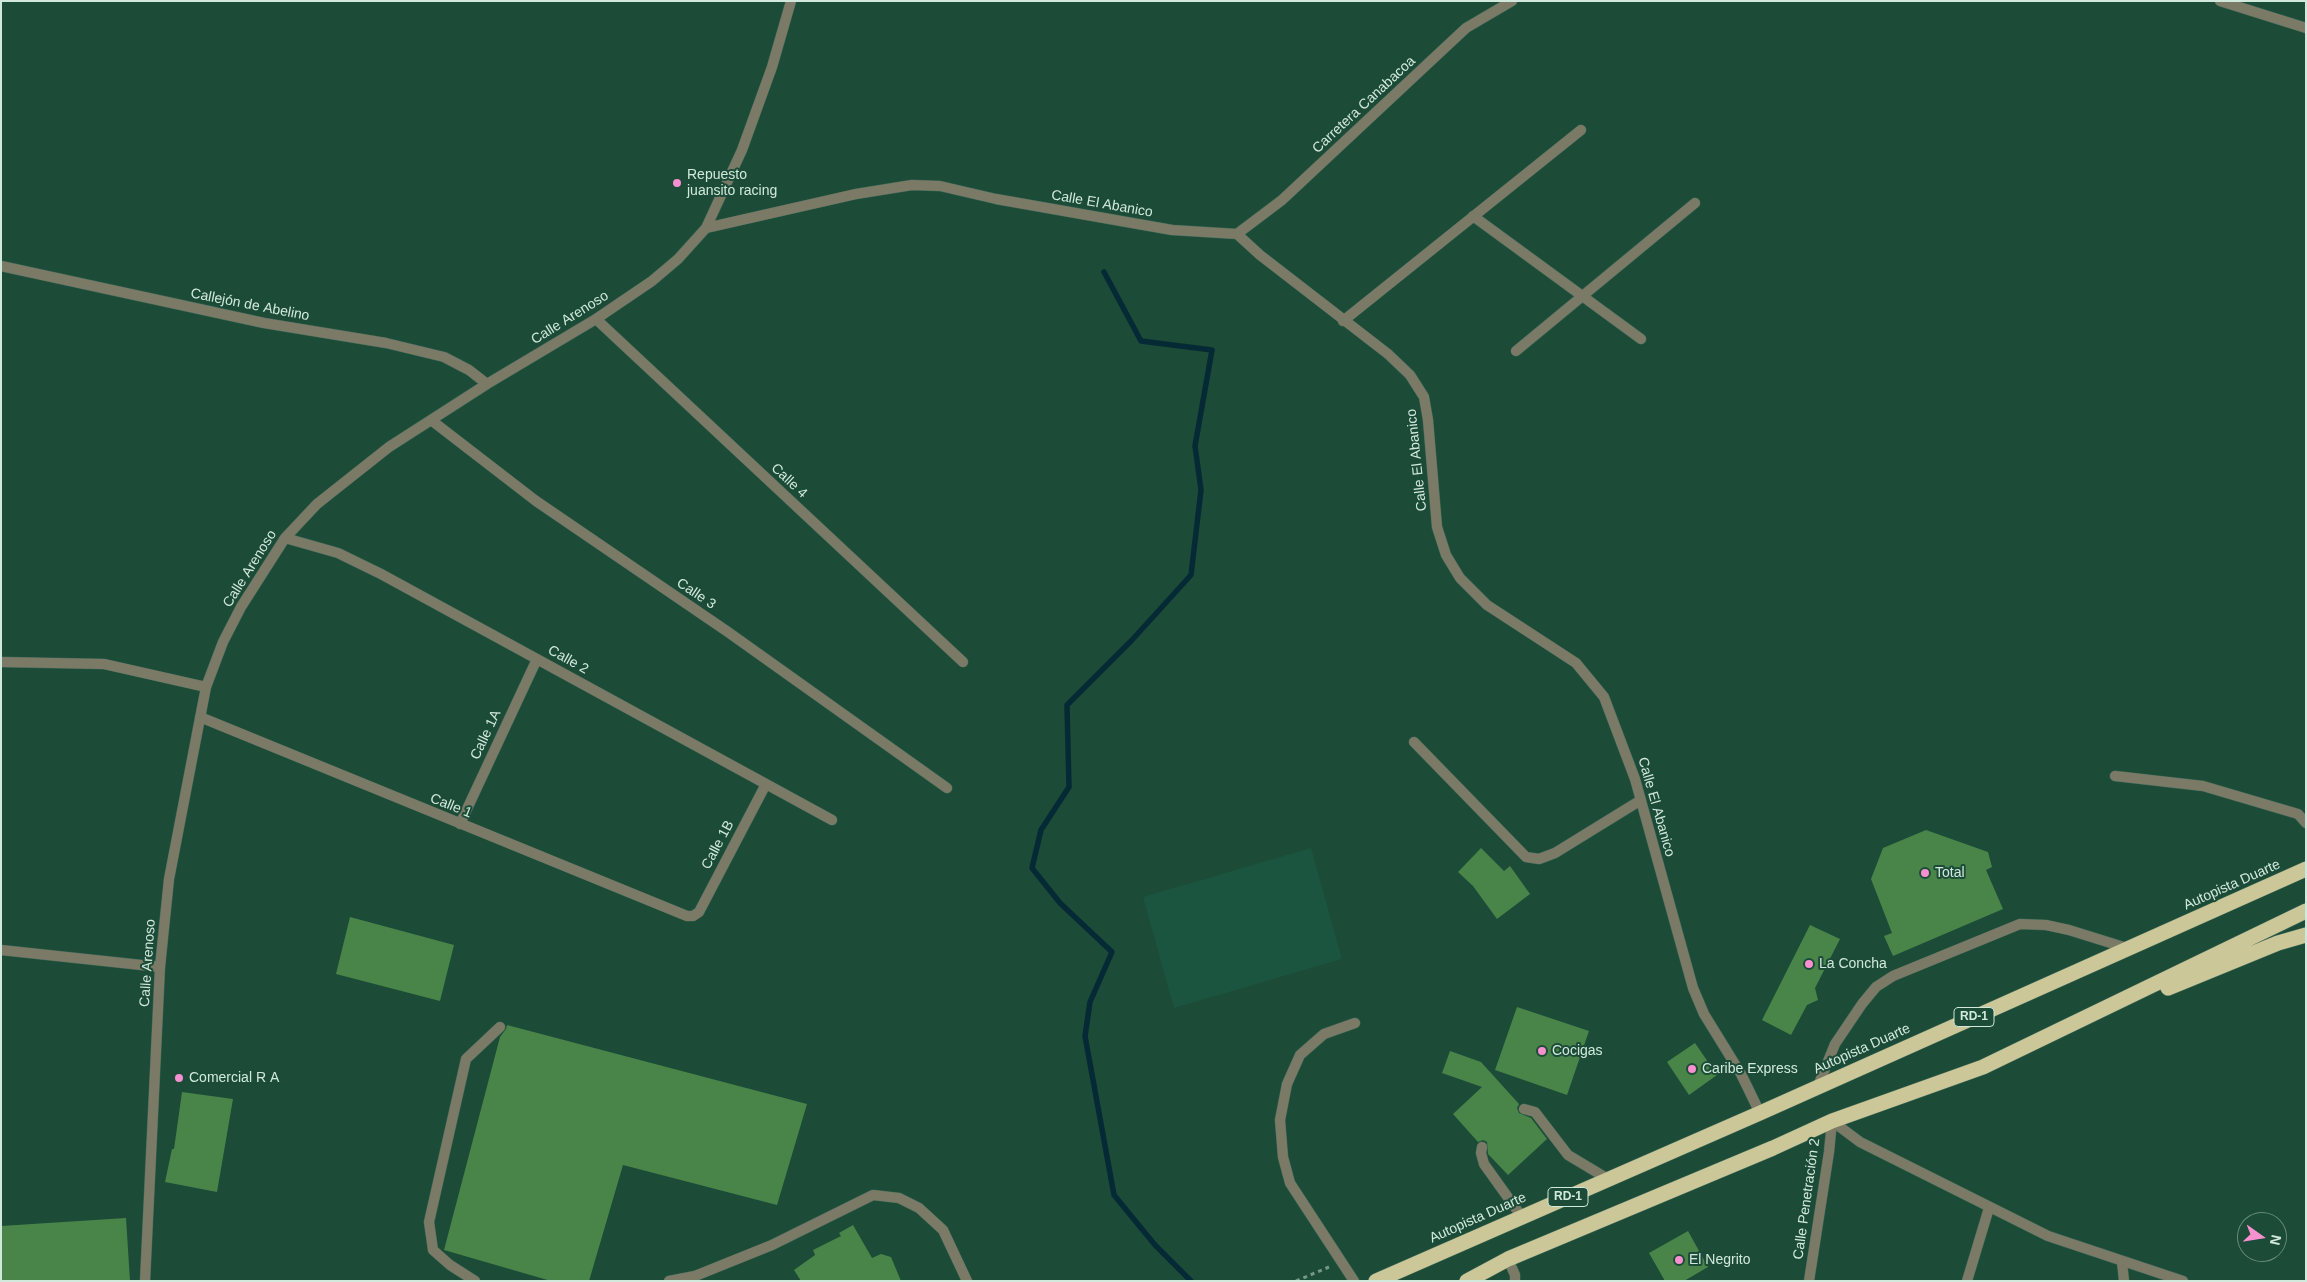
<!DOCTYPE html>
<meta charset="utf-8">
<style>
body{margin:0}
#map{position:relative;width:2307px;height:1282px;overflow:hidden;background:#1c4b38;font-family:Helvetica,sans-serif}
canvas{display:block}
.frame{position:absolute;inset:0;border:2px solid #d1e9dd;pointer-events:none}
.north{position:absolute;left:2237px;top:1212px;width:50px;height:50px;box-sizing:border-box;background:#1c4b38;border:1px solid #648a7a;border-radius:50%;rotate:103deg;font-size:14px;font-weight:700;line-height:20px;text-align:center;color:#d1e9dd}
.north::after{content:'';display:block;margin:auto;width:18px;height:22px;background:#f790ce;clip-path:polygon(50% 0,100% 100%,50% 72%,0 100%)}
</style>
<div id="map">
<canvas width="2307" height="1282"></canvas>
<div class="frame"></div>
<div class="north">N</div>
</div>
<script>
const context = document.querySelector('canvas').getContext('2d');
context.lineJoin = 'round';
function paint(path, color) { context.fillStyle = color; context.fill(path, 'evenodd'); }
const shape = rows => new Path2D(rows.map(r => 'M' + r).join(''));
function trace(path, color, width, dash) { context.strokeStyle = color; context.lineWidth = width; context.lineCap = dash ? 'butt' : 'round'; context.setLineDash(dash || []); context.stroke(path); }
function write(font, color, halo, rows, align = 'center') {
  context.font = font + ' Helvetica,sans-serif'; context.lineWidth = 4; context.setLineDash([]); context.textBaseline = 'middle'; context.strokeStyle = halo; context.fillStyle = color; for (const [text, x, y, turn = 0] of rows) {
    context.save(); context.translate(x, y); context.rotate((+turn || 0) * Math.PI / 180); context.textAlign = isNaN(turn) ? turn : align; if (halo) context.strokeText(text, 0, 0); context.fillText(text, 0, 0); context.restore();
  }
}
paint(shape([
 [1311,848,1342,959,1174,1008,1143,897]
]), '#1b553f');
trace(shape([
 [1104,272,1141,341,1212,350,1195,446,1201,490,1191,575,1132,640,1067,705,1069,787,1041,830,1032,868,1060,903,1112,952,1090,1002,1085,1036,1114,1195,1155,1245,1191,1281]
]), '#062a35', 5.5);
paint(shape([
 [1926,830,1988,852,1992,867,1986,870,2003,909,1893,956,1884,936,1892,933,1871,879,1883,848],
 [1481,848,1504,871,1510,866,1530,894,1497,919,1473,886,1458,872],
 [350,917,454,945,440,1001,336,974],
 [1810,925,1840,939,1815,988,1818,1000,1807,1005,1791,1035,1762,1020],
 [1517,1007,1589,1031,1567,1095,1495,1070],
 [507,1025,807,1104,777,1205,623,1165,589,1281,551,1281,444,1250,500,1037,506,1029],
 [1695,1043,1717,1075,1689,1095,1667,1062],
 [1450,1051,1481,1062,1519,1104,1517,1108,1519,1113,1531,1118,1547,1139,1508,1175,1488,1154,1487,1142,1483,1140,1478,1142,1453,1114,1482,1087,1442,1073],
 [182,1092,233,1099,217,1192,165,1182,172,1149,174,1149],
 [126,1218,130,1281,1,1281,1,1226],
 [853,1225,872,1258,881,1254,891,1257,901,1281,801,1281,794,1270,815,1255,813,1250,841,1236,839,1233],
 [1688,1231,1708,1267,1684,1281,1665,1281,1649,1253]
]), '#498548');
const lane = shape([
 [1818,1086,1835,1044,1862,1004,1876,987,1893,976,2020,924,2046,925,2069,930,2130,949],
 [1524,1109,1535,1112,1568,1155,1608,1179],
 [1482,1147,1481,1153,1484,1164,1522,1217],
 [2122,1262,2124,1281],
 [475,1281,450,1265,433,1250,429,1222,466,1059,500,1027],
 [669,1281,695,1276,772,1245,873,1195,899,1198,919,1208,943,1230,967,1281],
 [1354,1281,1290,1183,1283,1157,1280,1120,1287,1084,1300,1055,1324,1034,1355,1023],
 [1967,1281,1989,1208]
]);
const street = shape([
 [2220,1,2306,28],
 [1473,216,1641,339],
 [706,228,856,194,912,185,940,186,996,199,1172,230,1237,234,1260,255,1388,354,1410,375,1424,397,1428,420,1437,527,1446,555,1460,578,1487,605,1576,663,1604,697,1635,779,1693,988,1704,1014,1741,1074,1760,1113],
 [1237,234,1282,200,1466,28,1512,1],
 [1,266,264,323,386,343,444,357,469,370,487,384],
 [596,319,963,662],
 [1343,321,1581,130],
 [1516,351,1695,203],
 [431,420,536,501,728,632,947,788],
 [285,538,338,553,381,574,832,820],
 [1,662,104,664,206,687],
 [200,717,687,916,693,916,699,912,766,784],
 [1414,742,1526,857,1539,859,1555,853,1641,800],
 [2115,776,2203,786,2298,814,2306,823],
 [460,824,537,659],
 [1,950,160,967],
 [1832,1121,1860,1142,2048,1236,2183,1281],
 [1508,1259,1515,1275,1515,1281],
 [145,1281,160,967,169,879,206,687,223,642,241,607,285,538,317,504,389,447,487,384,596,319,652,281,678,259,706,228,742,150,772,67,791,1],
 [1809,1281,1829,1152,1832,1121]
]);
const highway = shape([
 [2168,988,2278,943,2306,935],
 [1376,1281,1760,1113,2306,869],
 [1467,1281,1508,1259,1773,1148,1832,1121,1983,1067,2306,911]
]);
trace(lane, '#3d6756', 11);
trace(street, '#3d6756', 11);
trace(highway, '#3d6756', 16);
trace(shape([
 [1296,1281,1329,1267]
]), '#749888', 3, [4, 4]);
trace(lane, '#7b7a67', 10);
trace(street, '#7b7a67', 10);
trace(highway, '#cbc798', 15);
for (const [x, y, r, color] of [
 [677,183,5,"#f790ce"],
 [1925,873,5,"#f790ce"],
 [1809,964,5,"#f790ce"],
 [1542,1051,5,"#f790ce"],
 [1692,1069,5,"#f790ce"],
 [179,1078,5,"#f790ce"],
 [1679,1260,5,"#f790ce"]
]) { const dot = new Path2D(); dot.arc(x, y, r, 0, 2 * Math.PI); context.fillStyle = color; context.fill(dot); trace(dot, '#1c4b38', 2); }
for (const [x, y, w] of [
 [1974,1017,40],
 [1568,1197,40]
]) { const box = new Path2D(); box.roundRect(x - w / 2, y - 9.5, w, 19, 4); context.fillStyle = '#1c4b38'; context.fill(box); trace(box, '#d1e9dd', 1); }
write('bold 12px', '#d1e9dd', null, [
 ["RD-1",1974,1017],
 ["RD-1",1568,1197]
]);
write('14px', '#d1e9dd', '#1c4b38', [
 ["Carretera Canabacoa",1364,105,-43],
 ["Calle El Abanico",1102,204,10],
 ["Callejón de Abelino",250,305,11],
 ["Calle Arenoso",570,318,-32],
 ["Calle El Abanico",1417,460,-96],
 ["Calle 4",789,481,43],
 ["Calle Arenoso",250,569,-58],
 ["Calle 3",696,594,34],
 ["Calle 2",568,660,29],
 ["Calle 1A",486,735,-65],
 ["Calle 1",451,806,22],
 ["Calle El Abanico",1656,807,74],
 ["Calle 1B",718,845,-62],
 ["Autopista Duarte",2232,885,-24],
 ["Calle Arenoso",148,963,-86],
 ["Autopista Duarte",1862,1049,-24],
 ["Calle Penetración 2",1807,1199,-82],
 ["Autopista Duarte",1478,1218,-24]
]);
write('14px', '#d1e9dd', '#1c4b38', [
 ["Repuesto",687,175],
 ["juansito racing",687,191],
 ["Total",1935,873],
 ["La Concha",1819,964],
 ["Cocigas",1552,1051],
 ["Caribe Express",1702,1069],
 ["Comercial R A",189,1078],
 ["El Negrito",1689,1260]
], 'left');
</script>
